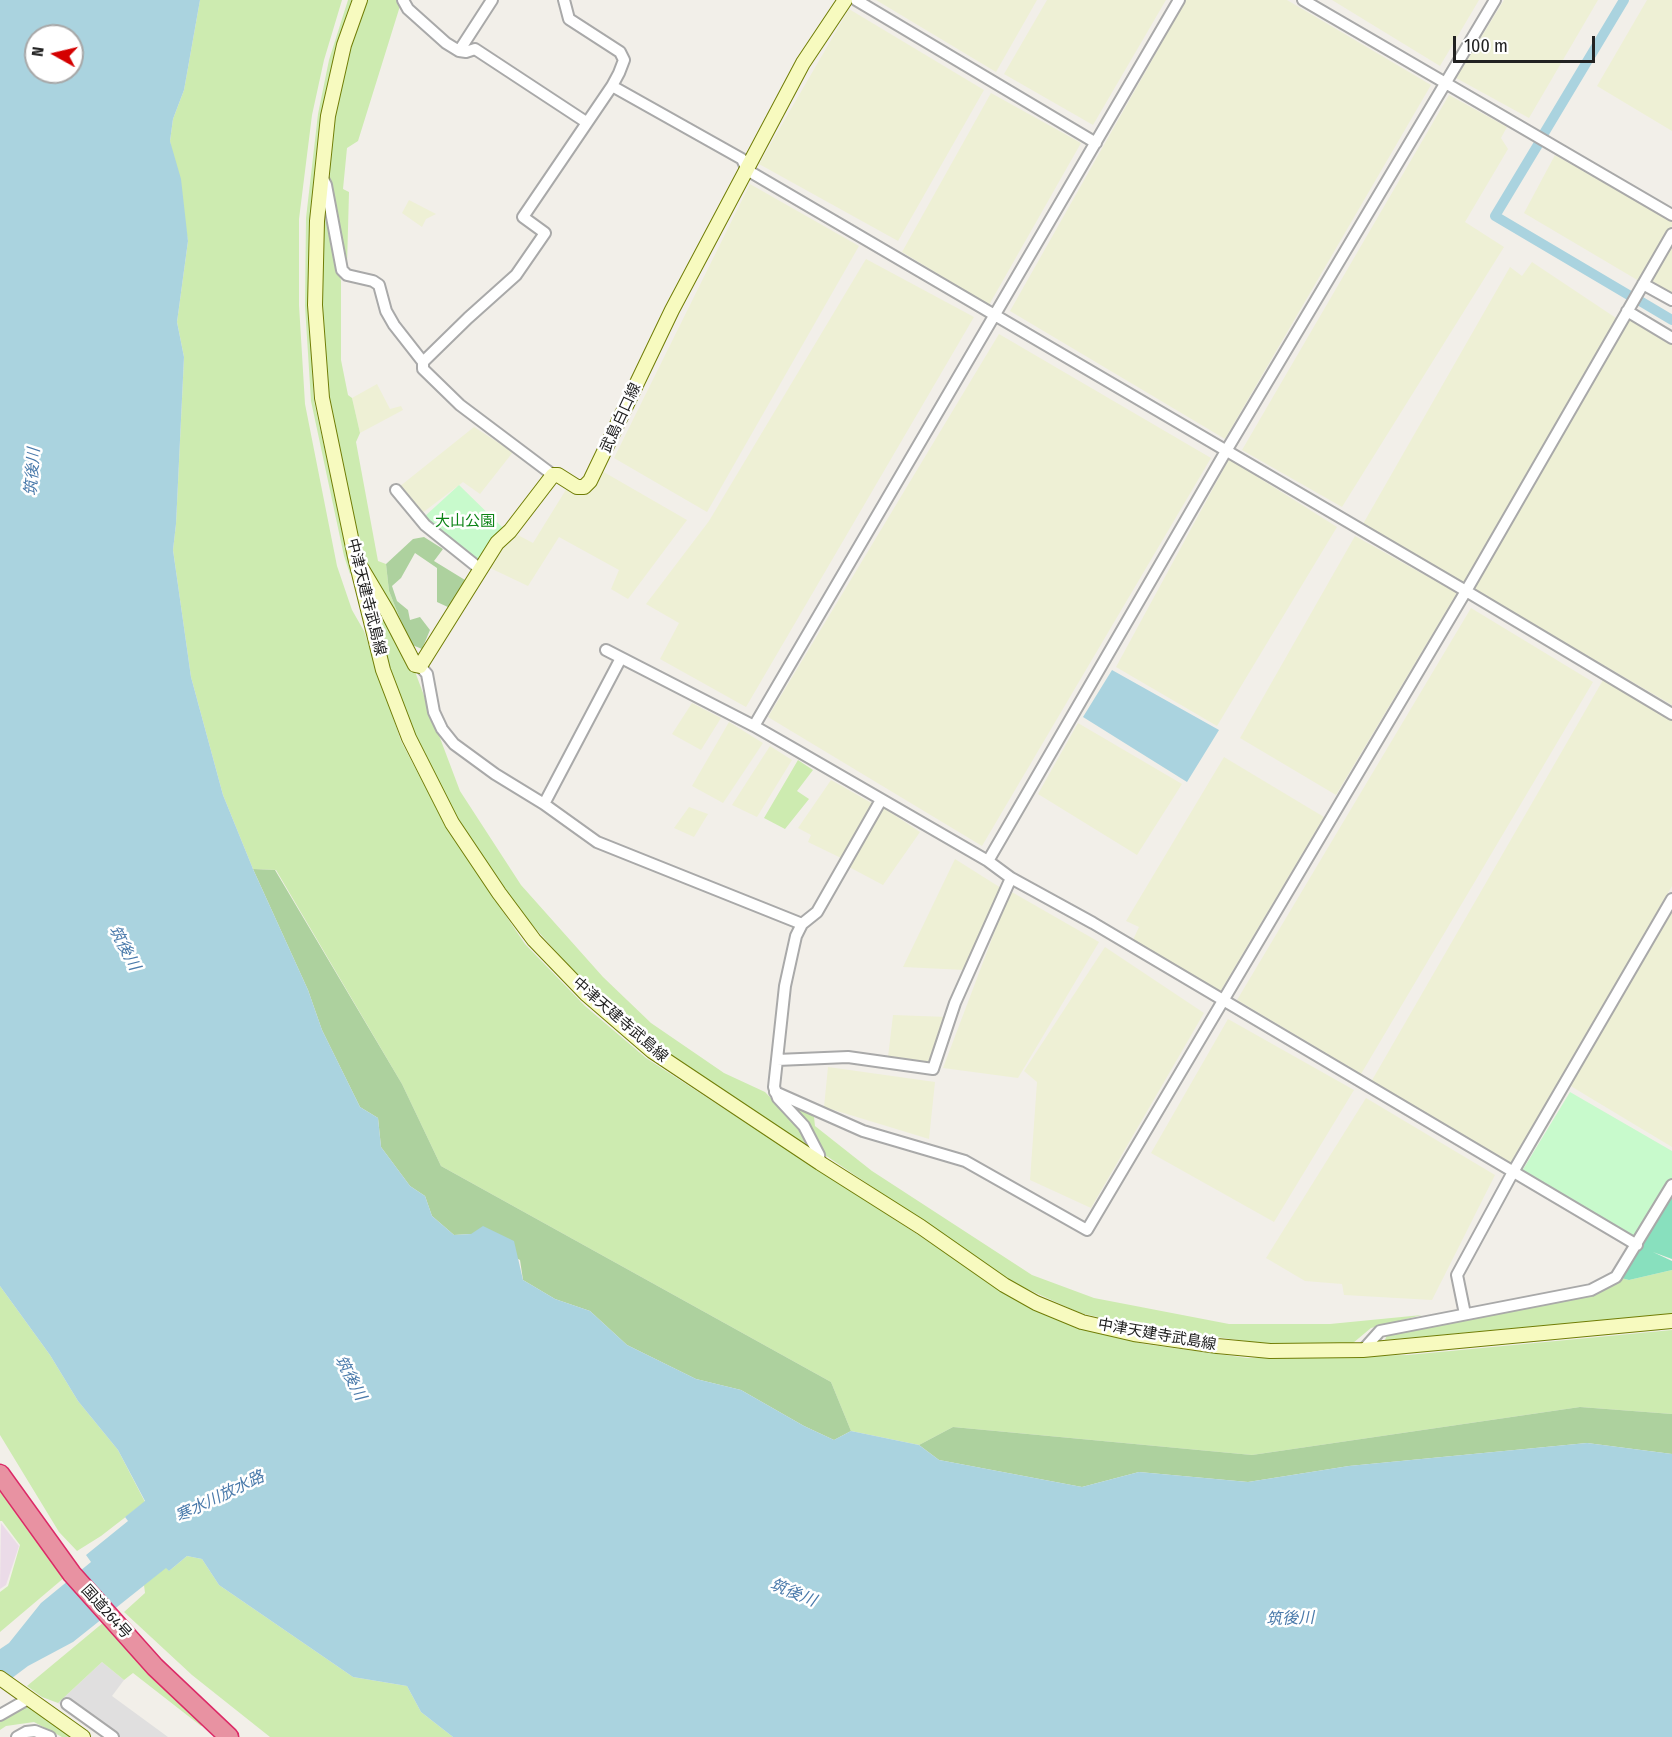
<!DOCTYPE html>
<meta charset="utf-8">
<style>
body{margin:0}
#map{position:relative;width:1672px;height:1737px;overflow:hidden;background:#f2efe9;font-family:"Fira Sans Condensed",sans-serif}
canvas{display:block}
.north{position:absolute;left:24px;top:24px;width:60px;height:60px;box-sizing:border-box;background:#fff;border:2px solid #a7a7a7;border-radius:50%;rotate:278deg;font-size:16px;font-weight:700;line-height:24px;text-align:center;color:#222}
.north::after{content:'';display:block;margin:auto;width:21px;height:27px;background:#d40000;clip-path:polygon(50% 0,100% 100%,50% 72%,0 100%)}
.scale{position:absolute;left:1453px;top:36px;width:142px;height:27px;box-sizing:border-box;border:3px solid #222;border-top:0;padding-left:8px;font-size:18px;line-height:21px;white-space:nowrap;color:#222;-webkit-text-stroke:4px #fff;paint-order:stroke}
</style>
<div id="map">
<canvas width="1672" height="1737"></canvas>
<div class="north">N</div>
<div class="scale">100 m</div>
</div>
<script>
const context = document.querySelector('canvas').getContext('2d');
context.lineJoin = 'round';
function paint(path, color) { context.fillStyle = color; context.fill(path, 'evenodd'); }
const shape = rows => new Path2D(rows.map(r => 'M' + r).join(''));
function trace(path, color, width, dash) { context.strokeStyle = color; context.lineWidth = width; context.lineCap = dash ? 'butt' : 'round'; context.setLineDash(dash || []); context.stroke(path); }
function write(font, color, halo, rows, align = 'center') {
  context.font = font + ' "Fira Sans Condensed","Noto Sans JP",sans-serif'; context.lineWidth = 5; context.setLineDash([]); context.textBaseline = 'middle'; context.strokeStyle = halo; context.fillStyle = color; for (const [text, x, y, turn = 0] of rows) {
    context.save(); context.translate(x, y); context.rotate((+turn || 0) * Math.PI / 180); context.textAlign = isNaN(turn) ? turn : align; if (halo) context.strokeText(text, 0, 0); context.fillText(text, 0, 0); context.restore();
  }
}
paint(shape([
 [102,1662,124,1680,112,1696,168,1737,107,1737,58,1703]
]), '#e0dfdf');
paint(shape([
 [1,1523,19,1546,6,1585,0,1589]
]), '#ebdbe8');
paint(shape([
 [876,0,1037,0,996,72],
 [1047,0,1166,0,1093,125,1004,74],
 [1186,0,1287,0,1431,85,1225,439,1010,311],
 [1332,0,1479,0,1440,66],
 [1504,0,1598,0,1529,118,1456,78],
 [1647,0,1672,0,1672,131,1597,86],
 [849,9,984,90,898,241,759,164],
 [991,93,1081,143,989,305,902,252],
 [1449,95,1507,127,1501,138,1508,149,1465,222,1504,247,1342,507,1242,450],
 [1555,155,1672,222,1672,226,1639,281,1524,213],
 [750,184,859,246,707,512,614,458],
 [409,200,436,214,426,219,422,227,402,213],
 [1672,244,1672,294,1650,282],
 [866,259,974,317,746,707,660,659,679,623,646,604,709,521],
 [1532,262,1616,318,1463,584,1363,524,1510,267,1522,276],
 [1629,319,1672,344,1672,705,1473,589],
 [999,334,1211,458,982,846,768,717],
 [377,384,390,409,401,406,403,410,360,433,352,398],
 [474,427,513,452,480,494,463,482,421,514,399,487],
 [1229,459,1337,527,1217,726,1116,667],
 [602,471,687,520,628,599,611,589,619,570,559,537,528,586,488,567,514,533,533,543,567,488,588,493],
 [1355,536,1457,593,1336,795,1240,738],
 [1471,608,1593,682,1361,1074,1237,1000],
 [1603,680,1672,720,1672,886,1512,1164,1371,1082],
 [692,703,721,718,701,750,672,734],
 [729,722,763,743,723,803,692,786],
 [1078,723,1182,784,1137,855,1038,794],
 [770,746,792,760,757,817,732,805],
 [1224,757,1324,817,1220,992,1132,942,1139,927,1126,921],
 [831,780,875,805,841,858,808,842,811,835,798,828],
 [689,807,708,814,694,837,674,828],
 [884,808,920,832,883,885,849,867],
 [955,859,1001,888,965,970,903,967],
 [1010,891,1099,942,1018,1078,943,1068],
 [1672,909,1672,1147,1569,1085],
 [1105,947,1204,1013,1091,1208,1030,1180,1037,1082,1024,1071],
 [893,1015,948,1017,934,1063,888,1057],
 [1228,1019,1354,1090,1274,1222,1151,1153],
 [828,1067,935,1082,929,1139,824,1107],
 [1366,1098,1495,1175,1432,1300,1344,1295,1342,1284,1305,1281,1266,1258]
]), '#eef0d5');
paint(shape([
 [200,0,342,0,324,60,312,115,299,219,299,305,305,404,337,566,352,610,364,631,401,741,449,832,525,944,585,1006,646,1058,917,1234,1008,1295,1076,1328,1144,1344,1247,1358,1408,1355,1672,1330,1672,1414,1580,1407,1252,1455,953,1427,919,1445,851,1431,831,1382,441,1166,402,1084,276,870,253,869,223,795,191,677,173,550,176,524,184,357,177,322,188,241,170,141,173,119,184,90],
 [348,0,354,0,323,114,315,173,311,226,309,307,314,401,352,572,350,574,344,556,311,401,305,306,306,218,318,114,329,60],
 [366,0,397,0,400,6,358,141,347,148,343,189,349,192,347,265,328,168,335,109,352,40],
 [325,193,341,281,341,360,348,395,352,398,360,433,356,442,378,561,386,564,389,591,410,644,358,550,327,392,320,304],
 [366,582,414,669,460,791,521,885,603,977,651,1023,724,1073,765,1092,800,1128,809,1148,654,1043,584,983,519,910,457,817,413,731,389,666],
 [798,760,813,770,797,791,809,799,785,829,764,818],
 [785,1101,814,1117,815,1126,872,1171,1032,1275,1094,1298,1229,1324,1330,1324,1422,1315,1371,1328,1353,1343,1260,1343,1136,1326,1080,1313,1016,1284,825,1155,806,1123],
 [1672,1270,1672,1314,1385,1340,1388,1331,1621,1278,1629,1280],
 [0,1286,50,1355,78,1401,118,1450,145,1502,101,1536,77,1551,59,1532,0,1435],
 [0,1489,65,1577,0,1632,0,1592,8,1586,20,1545,2,1521,0,1521],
 [187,1556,202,1559,219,1585,353,1677,407,1686,421,1712,453,1737,270,1737,192,1675,124,1612,145,1593,144,1585,166,1567,169,1571],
 [104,1622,205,1725,201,1726,133,1673,124,1680,102,1662,58,1703,42,1697,27,1686],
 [27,1705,75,1737,62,1737,34,1722,6,1726,0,1730,0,1719]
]), '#cdebb0');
paint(shape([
 [424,537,443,549,434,561,465,580,450,608,437,602,437,568,415,553,401,578,392,586,397,601,408,610,410,620,420,617,430,630,422,649,410,644,389,591,386,564,413,539],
 [253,869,275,870,402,1084,441,1166,831,1382,851,1431,834,1440,804,1426,741,1390,696,1379,627,1345,590,1311,555,1299,523,1280,520,1260,471,1234,454,1235,432,1216,425,1196,410,1186,381,1147,378,1118,360,1107,322,1030,308,990],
 [1580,1407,1672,1414,1672,1454,1587,1443,1349,1466,1248,1482,1139,1472,1082,1487,939,1460,919,1445,953,1427,1252,1455]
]), '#add19e');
paint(shape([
 [459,485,504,529,479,562,424,517],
 [1570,1092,1672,1151,1672,1259,1643,1248,1522,1171]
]), '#c8facc');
paint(shape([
 [1672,1193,1672,1259,1653,1252,1672,1261,1672,1270,1629,1280,1621,1278]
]), '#88e0be');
paint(shape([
 [0,0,200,0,184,90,173,119,170,141,181,179,188,241,177,322,184,357,176,524,173,550,191,677,223,795,253,869,308,990,322,1030,360,1107,378,1118,381,1147,410,1186,425,1196,432,1216,454,1235,471,1234,483,1226,514,1241,523,1280,555,1299,590,1311,627,1345,696,1379,741,1390,804,1426,834,1440,851,1431,919,1445,939,1460,1082,1487,1139,1472,1248,1482,1349,1466,1587,1443,1672,1454,1672,1737,453,1737,421,1712,407,1686,353,1677,219,1585,202,1559,187,1556,169,1571,166,1568,73,1642,28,1666,0,1687,0,1649,9,1643,41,1603,91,1562,86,1555,128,1521,125,1517,145,1501,118,1450,78,1401,50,1355,0,1286],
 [36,36,72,36,72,72,36,72],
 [1112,670,1219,730,1187,782,1083,717]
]), '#aad3df');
trace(shape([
 [1543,135,1624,0],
 [1539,143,1495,216,1632,297],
 [1640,301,1672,320]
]), '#aad3df', 10);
const street = shape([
 [403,0,408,9,446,43,459,51,466,52,475,49,586,122],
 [856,0,1096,143],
 [1303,0,1672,215],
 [459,51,492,0],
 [612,86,742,159,747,170,1466,591,1672,714],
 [322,177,326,185,342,270,347,275,373,281,379,285,386,311,394,325,423,362,423,369,460,405,553,475],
 [1643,284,1672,300],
 [1627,311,1672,338],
 [423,362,468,318,516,275,545,233,523,217,612,86,619,73,624,60,620,52,569,19,564,0],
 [396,490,425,525,480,569],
 [606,650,754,726,796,750,988,861,1011,878,1093,923,1637,1245],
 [420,666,427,674,434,712,442,729,454,744,495,774,544,804,597,842,802,924],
 [754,726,1179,0],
 [544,804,621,658],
 [988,861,1226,451,1495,0],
 [777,1060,848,1057,933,1069,955,1003,1011,878],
 [775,1092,863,1131,965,1161,1087,1230,1466,591,1672,234],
 [820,1163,819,1155,804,1126,778,1098,774,1087,785,986,796,936,802,924,817,912,881,800],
 [1465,1314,1457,1275,1513,1172,1672,899],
 [1363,1350,1380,1331,1591,1290,1616,1277,1672,1185],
 [67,1704,113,1737],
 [0,1715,28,1699],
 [17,1737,26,1732,35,1731,50,1737]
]);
const secondary = shape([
 [360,0,344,45,328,116,317,221,315,305,322,398,355,557,383,670,409,738,452,823,499,893,534,940,586,994,652,1051,820,1163,921,1227,1004,1285,1036,1303,1082,1322,1134,1334,1217,1346,1270,1351,1363,1350,1672,1321],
 [362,569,387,611,415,665,420,666,497,543,510,531,553,475,558,475,577,487,584,487,590,481,672,310,803,63,845,0],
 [0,1678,83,1737]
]);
const highway = shape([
 [0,1474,72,1574,155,1667,229,1737]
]);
trace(street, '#a9a9a9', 14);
trace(secondary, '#707d05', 16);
trace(highway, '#dc2a67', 21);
trace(street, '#fff', 10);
trace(secondary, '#f7fabf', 14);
trace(highway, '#e892a2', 18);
write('15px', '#222', '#fff', [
 ["武島白口線",621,418,-65],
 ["中津天建寺武島線",366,597,76],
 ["中津天建寺武島線",620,1020,41],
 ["中津天建寺武島線",1157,1335,10],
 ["国道264号",106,1612,48]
]);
write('15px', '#0c8416', '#fff', [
 ["大山公園",465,522]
]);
write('italic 16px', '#4a7aab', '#fff', [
 ["筑後川",33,472,-86],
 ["筑後川",124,948,62],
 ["筑後川",350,1378,62],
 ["寒水川放水路",220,1497,-26],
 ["筑後川",793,1593,22],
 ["筑後川",1290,1619,-2]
]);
</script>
